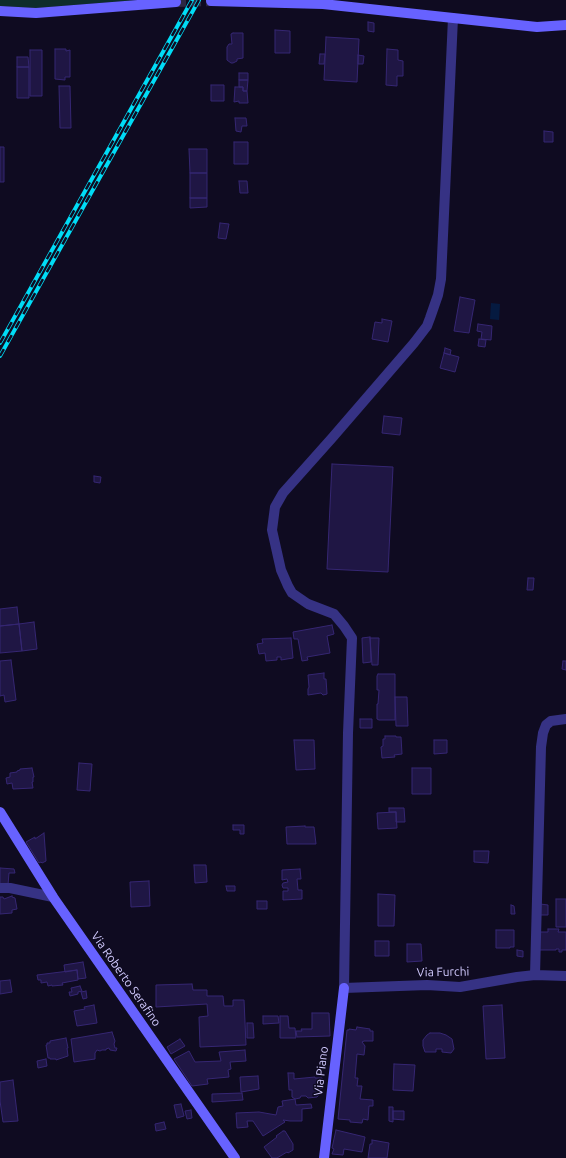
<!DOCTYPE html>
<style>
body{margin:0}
canvas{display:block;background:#0f0b21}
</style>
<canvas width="566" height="1158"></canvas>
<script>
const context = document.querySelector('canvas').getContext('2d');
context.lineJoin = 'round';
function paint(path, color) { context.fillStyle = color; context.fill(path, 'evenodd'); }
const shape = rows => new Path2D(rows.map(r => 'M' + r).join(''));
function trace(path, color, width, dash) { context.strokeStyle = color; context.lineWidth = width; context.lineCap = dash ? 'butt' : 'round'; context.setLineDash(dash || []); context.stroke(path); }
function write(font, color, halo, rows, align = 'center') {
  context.font = font + ' Ubuntu,sans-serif'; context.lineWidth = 3; context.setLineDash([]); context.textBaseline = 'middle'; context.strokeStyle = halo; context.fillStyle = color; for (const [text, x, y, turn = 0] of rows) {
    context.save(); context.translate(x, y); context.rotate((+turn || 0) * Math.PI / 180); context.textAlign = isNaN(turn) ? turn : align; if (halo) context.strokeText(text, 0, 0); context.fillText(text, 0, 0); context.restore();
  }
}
paint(shape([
 [0,0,139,0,36,8,0,6]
]), '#0e2c2b');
paint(shape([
 [491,303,500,304,499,320,490,319]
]), '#051a40');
const building = shape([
 [368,22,374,23,374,32,368,31,368,22],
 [275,30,290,31,290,53,275,53,275,30],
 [233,33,243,33,243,58,237,59,237,61,233,63,231,63,227,60,227,47,229,44,232,44,231,34,233,33],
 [326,37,359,39,357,82,324,80,326,37],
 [55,49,66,49,66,51,70,50,70,77,65,77,65,80,55,79,55,49],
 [387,49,398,50,398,60,403,61,403,76,397,76,397,86,386,85,387,49],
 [30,50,42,50,42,96,30,96,30,50],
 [320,54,325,54,324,64,319,64,320,54],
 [358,55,364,56,363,64,358,64,358,55],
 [17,57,28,57,29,67,17,67,17,57],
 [17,67,29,67,29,98,17,98,17,67],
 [239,73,248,73,248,80,239,80,239,73],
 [239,80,248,80,247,91,243,91,243,87,239,87,239,80],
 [211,85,224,85,224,101,211,101,211,85],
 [59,86,70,86,71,128,60,128,59,86],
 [235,87,243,87,243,91,247,91,248,103,239,103,239,101,234,102,235,87],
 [235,118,246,118,247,126,242,126,241,132,236,131,235,118],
 [544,131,553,132,553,142,544,142,544,131],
 [234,142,248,142,248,164,234,164,234,142],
 [0,147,4,147,4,182,0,182,0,147],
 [189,149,207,149,207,173,190,173,189,149],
 [190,173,207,173,207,198,190,198,190,173],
 [239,181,247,181,248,193,240,193,239,181],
 [190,198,207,198,207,207,190,208,190,198],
 [220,223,229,224,226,239,218,238,220,223],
 [460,297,475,300,469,333,454,331,460,297],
 [382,319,392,321,388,342,372,339,375,322,382,323,382,319],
 [478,324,492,326,491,340,481,339,482,332,477,331,478,324],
 [479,339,486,340,485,347,478,346,479,339],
 [445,348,451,350,450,355,444,353,445,348],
 [444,353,459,357,455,372,440,368,444,353],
 [384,416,402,418,400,435,382,433,384,416],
 [332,464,393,467,388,572,327,569,332,464],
 [94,476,101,477,100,483,94,482,94,476],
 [528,578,534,578,533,590,527,590,528,578],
 [17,607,19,624,0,626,0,609,17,607],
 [34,622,37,649,22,651,19,624,34,622],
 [19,624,22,651,0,653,0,626,19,624],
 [332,625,334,634,327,636,330,653,307,657,308,660,302,661,298,639,294,639,293,632,332,625],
 [370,637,371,662,363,663,362,638,370,637],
 [291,638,293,658,281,660,281,657,277,657,277,660,266,661,265,653,259,654,257,644,263,643,262,639,291,638],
 [370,638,379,638,378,665,372,665,370,638],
 [11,660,16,700,5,702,4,695,0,696,0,661,11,660],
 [563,661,566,661,566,670,562,669,563,661],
 [324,673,324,679,326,679,327,694,323,695,321,693,308,695,308,689,309,687,308,675,324,673],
 [378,674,395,674,395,720,379,720,377,719,377,704,378,704,379,690,377,690,377,676,378,674],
 [395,697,407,697,408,726,396,726,395,697],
 [360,719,372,719,372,728,360,728,360,719],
 [385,736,396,736,396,737,401,737,402,754,394,755,395,757,382,758,381,747,383,746,383,739,385,739,385,736],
 [294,740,314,740,315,769,296,770,294,740],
 [434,740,447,740,447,753,434,754,434,740],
 [79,763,92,764,90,791,77,790,79,763],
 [32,768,34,777,33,777,33,782,32,782,33,788,13,789,12,783,7,784,6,778,10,777,10,773,17,772,17,771,20,770,20,769,32,768],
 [412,768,431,768,431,794,412,794,412,768],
 [389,808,404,808,405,822,396,822,396,812,389,812,389,808],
 [396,812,397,828,378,829,377,813,396,812],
 [233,825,244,825,244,834,240,834,240,830,233,830,233,825],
 [305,826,305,827,314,827,316,844,287,844,286,827,305,826],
 [44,833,46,861,42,863,41,862,39,863,26,842,35,837,35,839,44,833],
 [474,851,489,851,488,863,474,862,474,851],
 [194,865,206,865,207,882,195,883,194,865],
 [0,868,14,869,15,873,9,873,8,885,0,885,0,868],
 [300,869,301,879,297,879,298,890,302,890,302,899,283,900,283,891,288,891,288,888,283,888,282,885,283,883,288,882,287,879,282,880,282,870,300,869],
 [149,881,150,906,131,907,130,882,149,881],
 [226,886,235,886,235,891,227,891,226,886],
 [378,894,395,895,394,926,378,926,378,894],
 [12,896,12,897,15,898,17,909,12,910,12,913,0,914,0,897,3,897,4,899,12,896],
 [556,899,566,899,566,927,556,927,556,899],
 [257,901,267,901,267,909,257,909,257,901],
 [540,904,548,905,548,915,540,915,540,904],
 [511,905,514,906,515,914,511,914,511,905],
 [548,929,559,929,558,932,566,932,566,950,562,950,562,952,559,952,559,949,556,949,556,950,539,950,539,932,548,932,548,929],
 [496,930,514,930,514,947,510,947,510,948,496,948,496,930],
 [375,941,389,941,389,956,375,956,375,941],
 [407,944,421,944,422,961,407,962,407,944],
 [517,950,523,951,523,957,517,956,517,950],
 [83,962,86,978,78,979,77,970,65,972,64,965,83,962],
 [77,970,78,980,62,983,63,985,52,986,52,985,48,986,47,982,41,983,41,980,38,980,37,975,77,970],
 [10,980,12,992,0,994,0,981,10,980],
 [192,984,193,990,207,990,207,996,223,996,224,1006,233,1006,233,1000,244,1000,246,1045,200,1047,199,1017,208,1016,207,1004,156,1007,156,985,192,984],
 [80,986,82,991,78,992,78,994,70,996,69,992,72,992,71,988,80,986],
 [86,991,87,998,83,999,81,992,86,991],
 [94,1005,97,1023,77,1026,74,1011,85,1009,84,1007,94,1005],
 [502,1005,505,1058,486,1059,483,1006,502,1005],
 [312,1013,329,1013,330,1036,297,1037,296,1031,302,1031,301,1029,312,1029,312,1013],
 [263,1016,278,1016,279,1023,263,1024,263,1016],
 [280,1016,288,1016,289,1028,295,1028,296,1038,280,1038,280,1016],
 [247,1023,253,1023,254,1038,247,1038,247,1023],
 [357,1027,370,1029,370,1031,373,1031,373,1041,364,1041,362,1042,365,1046,364,1055,357,1054,355,1078,358,1078,357,1086,362,1086,360,1099,373,1100,373,1106,369,1106,368,1120,363,1119,362,1123,350,1122,350,1120,338,1119,347,1030,349,1030,349,1029,356,1030,357,1027],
 [112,1032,115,1041,114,1044,115,1048,117,1048,116,1051,110,1050,109,1048,106,1049,106,1050,102,1050,100,1051,97,1050,95,1053,95,1059,74,1062,71,1039,112,1032],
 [430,1033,440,1033,446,1035,452,1039,454,1049,451,1053,442,1052,442,1049,436,1049,436,1052,425,1052,423,1046,423,1040,427,1035,430,1033],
 [66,1038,68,1048,67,1048,68,1056,56,1060,56,1059,50,1059,50,1058,48,1058,46,1045,47,1045,47,1043,50,1043,50,1041,66,1038],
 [180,1039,185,1046,171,1054,167,1047,180,1039],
 [245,1050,246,1061,230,1062,231,1069,228,1070,229,1077,207,1079,208,1084,192,1086,174,1059,189,1051,195,1062,221,1061,219,1052,245,1050],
 [46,1059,47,1066,38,1068,37,1061,46,1059],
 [394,1064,415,1065,413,1091,393,1090,394,1064],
 [288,1073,294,1073,294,1079,315,1077,315,1078,322,1078,323,1088,320,1089,320,1094,317,1097,308,1098,306,1096,301,1096,300,1098,295,1099,292,1097,292,1090,289,1090,288,1073],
 [258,1076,259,1089,241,1092,240,1077,258,1076],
 [13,1080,18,1121,3,1122,0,1101,0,1082,13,1080],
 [242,1093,243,1100,212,1102,212,1094,242,1093],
 [295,1099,296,1105,311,1104,312,1108,302,1109,302,1121,290,1121,283,1120,285,1122,263,1136,253,1121,247,1121,248,1127,237,1128,236,1113,259,1112,276,1115,278,1107,283,1106,282,1101,295,1099],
 [181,1104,184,1116,177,1118,174,1105,181,1104],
 [389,1107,393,1107,393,1122,389,1121,389,1107],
 [191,1110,192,1118,187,1119,185,1111,191,1110],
 [393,1111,404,1111,404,1120,393,1119,393,1111],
 [164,1122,166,1129,156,1131,155,1124,164,1122],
 [336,1130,365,1137,362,1152,344,1149,343,1155,332,1154,334,1149,332,1148,336,1130],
 [283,1131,285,1131,293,1144,293,1150,288,1153,287,1152,277,1158,272,1158,264,1147,277,1137,276,1136,283,1131],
 [372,1140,389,1143,387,1158,368,1158,370,1144,372,1144,372,1140]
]);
paint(building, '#1f1644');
trace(building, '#352672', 1);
trace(shape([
 [176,2,211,1]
]), '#2c2842', 10, [10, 5]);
trace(shape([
 [453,18,441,279,438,295,430,318,427,326,414,343,332,438,283,493,275,507,272,530,281,570,288,586,292,593,308,604,334,614,344,626,352,638,348,733,344,988,427,985,460,987,517,977,535,975,566,976],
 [0,888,10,888,53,897],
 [535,975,541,747,543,733,546,725,551,721,566,719]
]), '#363284', 10);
trace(shape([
 [211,1,323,4,537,27,566,25],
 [0,11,36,13,176,2],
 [0,812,53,897,235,1158],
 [324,1158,344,988]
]), '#6762ff', 10);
const rail = shape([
 [0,343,192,0],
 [0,356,199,0]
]);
trace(rail, '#00dcf6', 4);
trace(rail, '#0f0b21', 2.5, [8]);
write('12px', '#d2cbff', '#0f0b21', [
 ["Via Furchi",443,972,-1],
 ["Via Roberto Serafino",126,979,55],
 ["Via Piano",321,1071,-83]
]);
</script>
